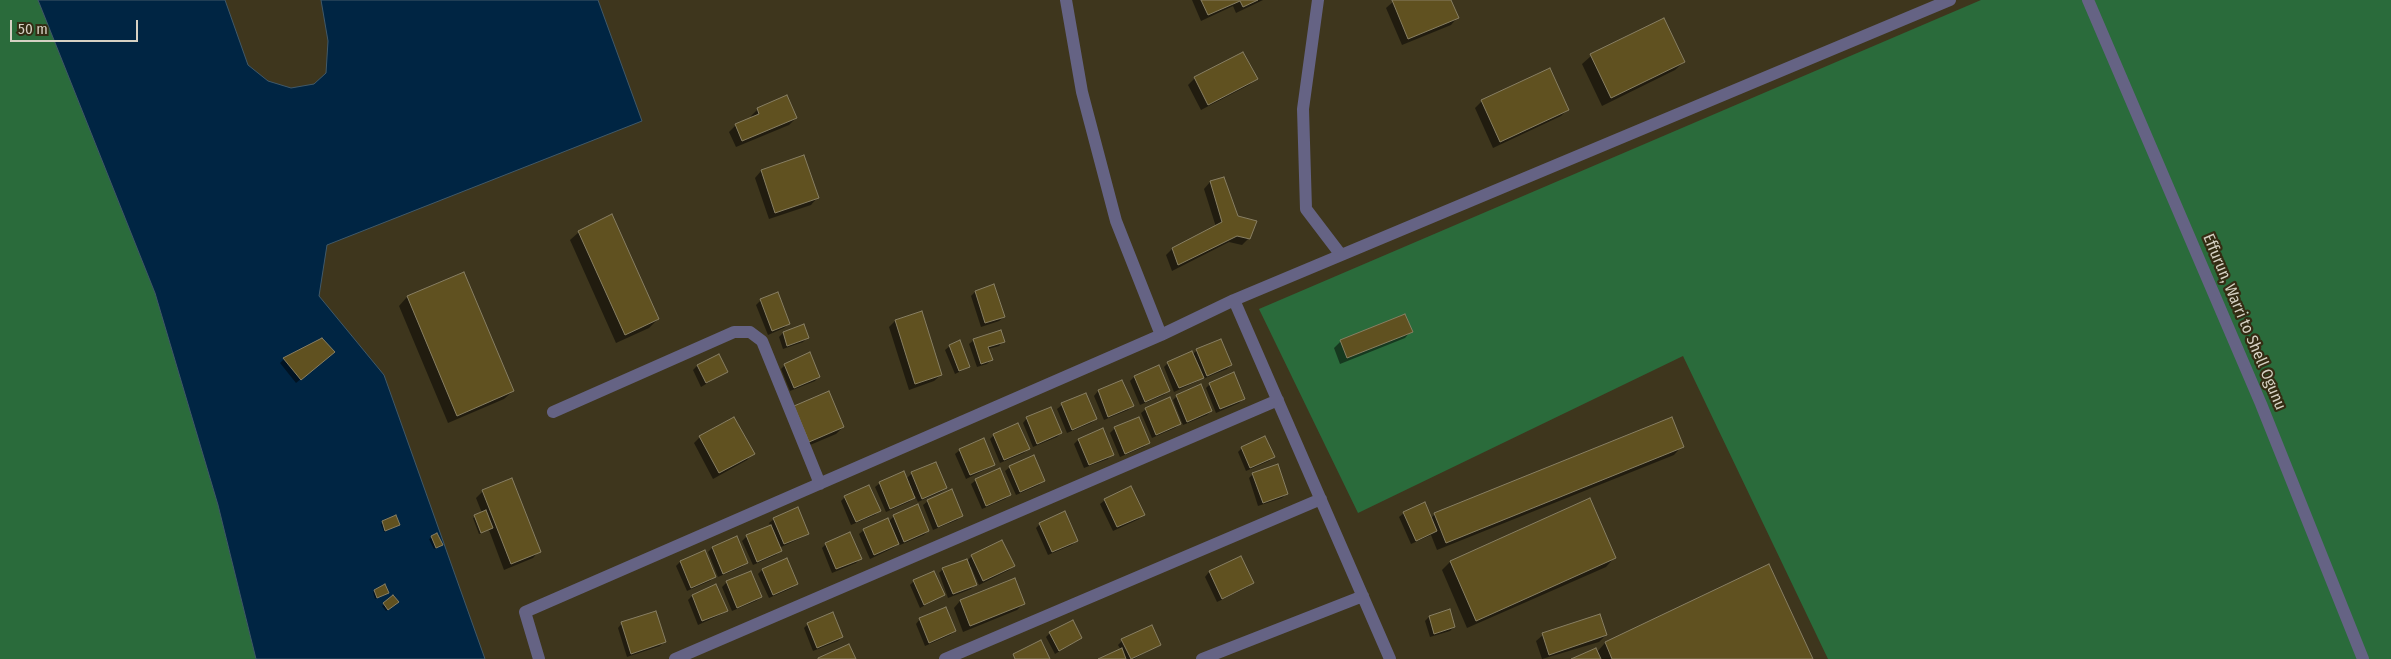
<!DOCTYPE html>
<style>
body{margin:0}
#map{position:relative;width:2391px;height:659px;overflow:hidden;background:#3e361d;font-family:"Fira Sans Condensed",sans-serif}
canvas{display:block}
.scale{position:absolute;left:10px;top:20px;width:128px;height:22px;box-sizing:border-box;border:2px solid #d6d1c3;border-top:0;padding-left:6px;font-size:15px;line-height:18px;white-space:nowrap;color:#d6d1c3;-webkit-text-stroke:4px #342c13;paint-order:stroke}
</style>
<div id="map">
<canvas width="2391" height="659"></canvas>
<div class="scale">50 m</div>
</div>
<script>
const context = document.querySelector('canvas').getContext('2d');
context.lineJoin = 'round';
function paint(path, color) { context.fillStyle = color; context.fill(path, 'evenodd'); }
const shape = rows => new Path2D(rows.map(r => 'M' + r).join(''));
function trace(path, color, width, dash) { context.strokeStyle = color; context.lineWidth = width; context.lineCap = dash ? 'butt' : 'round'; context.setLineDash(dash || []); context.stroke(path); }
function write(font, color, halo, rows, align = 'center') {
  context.font = font + ' "Fira Sans Condensed",sans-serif'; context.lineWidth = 4.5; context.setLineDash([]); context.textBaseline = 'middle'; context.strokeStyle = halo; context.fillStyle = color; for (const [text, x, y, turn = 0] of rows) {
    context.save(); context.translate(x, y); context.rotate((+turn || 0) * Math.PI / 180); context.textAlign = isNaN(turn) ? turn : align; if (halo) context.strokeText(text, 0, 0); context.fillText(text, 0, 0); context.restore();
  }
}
paint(shape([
 [0,0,38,0,155,293,218,505,256,659,0,659],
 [1981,0,2391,0,2391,659,1828,659,1683,356,1358,513,1259,309]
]), '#2a6b3b');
const water = shape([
 [38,0,225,0,248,65,268,81,291,88,314,84,326,73,328,41,321,0,598,0,642,121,327,245,319,296,384,375,485,659,256,659,218,505,155,293,38,0]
]);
paint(water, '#002543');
trace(water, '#405969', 1);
paint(shape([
 [1192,0,1263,0,1236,13,1233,6,1201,21],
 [1395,0,1450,0,1457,18,1451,25,1402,45,1386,8],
 [1243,54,1256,79,1249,85,1201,110,1188,85,1195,78],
 [1591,56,1684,62,1675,70,1602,106,1582,64],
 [1482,101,1567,110,1561,116,1493,148,1475,108],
 [758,109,796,118,789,125,736,147,729,132,736,125,752,118,751,116],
 [804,157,817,198,811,205,769,219,755,178,761,171],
 [1223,178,1237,217,1249,238,1242,245,1229,242,1172,271,1166,255,1172,249,1216,227,1204,189,1210,182],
 [579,232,658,319,649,328,616,343,570,240],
 [463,273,513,391,504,399,448,423,399,306,407,297],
 [993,286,1004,317,999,321,981,327,971,296,975,292],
 [761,300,789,324,784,328,768,335,756,305],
 [1405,315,1411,331,1405,338,1340,364,1334,348,1340,342],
 [895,321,941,375,934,381,909,390,889,327],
 [803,326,807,338,803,342,783,349,779,337,783,333],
 [974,340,1003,341,999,346,988,349,991,360,987,364,977,367,969,344],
 [950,346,969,367,955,374,945,350],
 [1197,350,1231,365,1227,369,1203,379,1202,377,1198,381,1174,392,1164,367,1168,363,1192,355],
 [329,356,296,383,280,363,284,359],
 [785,365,819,376,815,381,790,391,781,369],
 [697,366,726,372,701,387,693,370],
 [1134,377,1168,391,1164,395,1140,405,1130,381],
 [1122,381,1132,406,1128,410,1104,420,1094,396,1098,391],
 [1210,384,1244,398,1239,403,1216,413,1206,388],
 [1085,394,1096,419,1091,423,1067,433,1057,409,1062,405],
 [1177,396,1211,411,1207,415,1183,425,1173,400],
 [1146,409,1180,424,1175,428,1152,438,1141,413],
 [789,414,843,427,836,434,803,448],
 [1027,418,1061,433,1057,437,1033,447,1023,423],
 [1138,418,1148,443,1144,447,1120,457,1110,433,1114,429],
 [994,435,1028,449,1024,453,1000,463,990,439],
 [700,437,753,453,747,460,713,479,694,443],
 [1078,440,1112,454,1108,459,1084,468,1074,444],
 [1682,446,1674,455,1437,550,1431,535,1411,544,1399,517,1404,513,1430,519,1435,514],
 [1242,448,1273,457,1269,461,1246,471,1238,452],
 [960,450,994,464,989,468,966,479,955,454],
 [935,463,946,488,941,492,918,502,915,496,909,502,886,512,875,487,880,483,906,479,912,473],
 [1010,467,1043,481,1039,485,1016,495,1005,471],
 [1253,474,1286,494,1282,498,1258,506,1249,478],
 [976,480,1010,495,1005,499,982,509,971,484],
 [483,491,539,551,533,558,504,570,489,530,479,534,473,518,482,513,476,498],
 [845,497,879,511,875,515,851,525,841,501],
 [1105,500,1143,514,1139,519,1113,531,1100,504],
 [1589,500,1614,558,1606,567,1467,628,1442,570,1450,562],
 [928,501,961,516,957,520,933,530,923,505],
 [894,516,928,531,924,535,900,545,899,543,893,548,870,559,859,534,864,530,888,522],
 [774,519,808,533,803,537,779,548,780,551,776,555,753,565,742,541,747,536,771,526,769,523],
 [383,522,399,525,384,532,381,524],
 [1040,524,1076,541,1072,545,1048,555,1036,528],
 [436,535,439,546,434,549,429,539],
 [736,538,746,563,742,567,718,577,708,552,712,548],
 [1002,542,1013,566,1009,570,979,585,971,567,969,568,975,585,971,589,948,598,939,573,943,569,966,562,972,556],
 [826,544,860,559,856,563,832,573,822,548],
 [704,552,714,577,710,581,687,591,676,566,680,562],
 [1240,558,1252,583,1248,587,1217,602,1205,577,1209,572],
 [1769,566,1812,659,1574,659,1597,652,1605,643],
 [762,570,796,584,792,588,769,598,758,574],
 [750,572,761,597,756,601,732,611,722,587,727,582],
 [1015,579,1024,603,1017,610,963,632,954,608,960,601],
 [914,581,944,595,920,608,910,585],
 [716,586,726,610,722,614,698,625,688,600,692,596],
 [374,591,385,594,375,599,373,592],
 [393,597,395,604,386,611,382,606],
 [1449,611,1454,627,1450,631,1430,637,1425,621,1429,617],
 [920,619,955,631,950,635,925,646,916,624],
 [622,623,664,642,660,646,627,657,618,628],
 [808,624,842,637,838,641,813,651,804,628],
 [1050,633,1081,638,1055,654,1046,637],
 [1543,635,1606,635,1599,642,1542,659,1536,641],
 [1122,641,1160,644,1134,659,1100,659,1121,650,1118,645]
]), '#0007');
const building = shape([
 [1201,0,1258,0,1243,7,1240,1,1208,15,1201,0],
 [1392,0,1451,0,1459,18,1408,39,1392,0],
 [1664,18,1685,62,1611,98,1590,54,1664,18],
 [1243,52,1258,79,1208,105,1194,77,1243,52],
 [1550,68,1569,110,1500,142,1481,100,1550,68],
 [787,95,797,118,742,141,735,124,759,114,757,108,787,95],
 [804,155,819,198,775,213,761,170,804,155],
 [1224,177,1238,216,1257,221,1250,239,1237,236,1178,265,1172,248,1222,222,1210,181,1224,177],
 [612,214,659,319,625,335,578,231,612,214],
 [464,272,514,391,457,416,407,296,464,272],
 [994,284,1005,317,985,323,975,291,994,284],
 [778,292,790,324,772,331,760,299,778,292],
 [922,311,942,375,915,384,895,320,922,311],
 [1405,314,1413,332,1347,358,1340,340,1405,314],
 [804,324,809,338,787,346,783,332,804,324],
 [1001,330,1005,342,988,347,993,360,981,364,973,339,1001,330],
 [322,338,335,352,301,380,283,358,322,338],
 [1221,339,1232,365,1207,376,1196,349,1221,339],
 [960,340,970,367,959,371,949,345,960,340],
 [1192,351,1204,378,1179,388,1167,362,1192,351],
 [810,352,820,377,794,388,784,364,810,352],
 [719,354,728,372,706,383,697,365,719,354],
 [1159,365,1170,391,1145,402,1134,376,1159,365],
 [1234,372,1245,399,1220,409,1209,383,1234,372],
 [1122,380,1134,406,1108,417,1098,390,1122,380],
 [1201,384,1212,411,1187,422,1176,395,1201,384],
 [829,391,844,427,809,442,794,406,829,391],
 [1086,393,1097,419,1072,430,1061,403,1086,393],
 [1170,397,1181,424,1156,435,1145,408,1170,397],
 [1051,407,1062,433,1037,444,1026,417,1051,407],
 [734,417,755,454,719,473,699,436,734,417],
 [1139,417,1150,443,1125,454,1114,427,1139,417],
 [1672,417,1684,447,1446,543,1434,513,1672,417],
 [1018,423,1030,449,1004,460,993,434,1018,423],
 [1103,428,1114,455,1089,465,1078,439,1103,428],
 [1265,436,1275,457,1250,468,1241,447,1265,436],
 [984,438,995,465,970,475,959,449,984,438],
 [1034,455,1045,481,1020,492,1009,466,1034,455],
 [936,462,947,488,922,499,911,472,936,462],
 [1278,464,1288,494,1263,503,1252,473,1278,464],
 [1000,468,1011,495,986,506,975,479,1000,468],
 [904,471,915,498,890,509,879,482,904,471],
 [512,478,541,552,511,564,482,490,512,478],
 [869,485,881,511,856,522,844,496,869,485],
 [1131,486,1145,515,1117,527,1104,499,1131,486],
 [952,489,963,516,938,527,927,500,952,489],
 [1590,498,1616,558,1476,621,1450,561,1590,498],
 [1425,502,1437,531,1416,541,1403,512,1425,502],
 [918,504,929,531,904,542,893,515,918,504],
 [798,507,809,534,784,544,773,518,798,507],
 [486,510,493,528,481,533,474,515,486,510],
 [1065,511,1078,541,1052,552,1039,523,1065,511],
 [396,515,400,525,385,531,382,521,396,515],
 [888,518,899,544,874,555,863,529,888,518],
 [771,525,782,551,757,562,746,535,771,525],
 [850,532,862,559,836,569,825,543,850,532],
 [437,533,443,545,436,548,431,536,437,533],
 [737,536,748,563,723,574,712,547,737,536],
 [1002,540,1015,566,983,581,971,555,1002,540],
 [705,550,716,577,691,588,680,561,705,550],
 [1241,556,1254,583,1222,599,1209,571,1241,556],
 [787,558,798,584,773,595,762,569,787,558],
 [967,559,977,585,953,594,942,568,967,559],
 [1769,564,1813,659,1612,659,1605,642,1769,564],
 [751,571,762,597,737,608,726,581,751,571],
 [934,571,945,595,924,605,913,580,934,571],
 [1015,578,1025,604,970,626,960,600,1015,578],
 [385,584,389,593,377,598,374,590,385,584],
 [716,584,728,611,702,621,692,595,716,584],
 [393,595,399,602,388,610,383,603,393,595],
 [946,607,956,631,929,643,919,618,946,607],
 [1450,609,1455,627,1434,634,1429,616,1450,609],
 [656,611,666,642,631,654,621,622,656,611],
 [833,612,843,637,817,648,807,623,833,612],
 [1600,614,1607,635,1549,655,1542,633,1600,614],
 [1073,620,1082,638,1059,651,1049,632,1073,620],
 [1152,625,1161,645,1131,659,1121,639,1152,625],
 [1041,640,1050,659,1015,659,1013,654,1041,640],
 [849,644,856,659,818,659,818,658,849,644],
 [1122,648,1126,659,1098,659,1122,648],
 [1596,648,1601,659,1571,659,1596,648]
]);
paint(building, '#605120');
trace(building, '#887f63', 1);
trace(shape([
 [1066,0,1082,92,1116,221,1161,335],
 [1318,0,1303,109,1306,209,1341,255],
 [2088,0,2261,404,2363,659],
 [1234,300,1390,659],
 [553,412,734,332,750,332,762,341,820,484],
 [539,659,525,612,1161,335,1234,300,1950,0],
 [675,659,1278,400],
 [945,659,1321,499],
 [1202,659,1363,596]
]), '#656384', 12);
write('16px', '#d6d1c3', '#342c13', [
 ["Effurun, Warri to Shell Ogunu",2244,322,67]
]);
</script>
